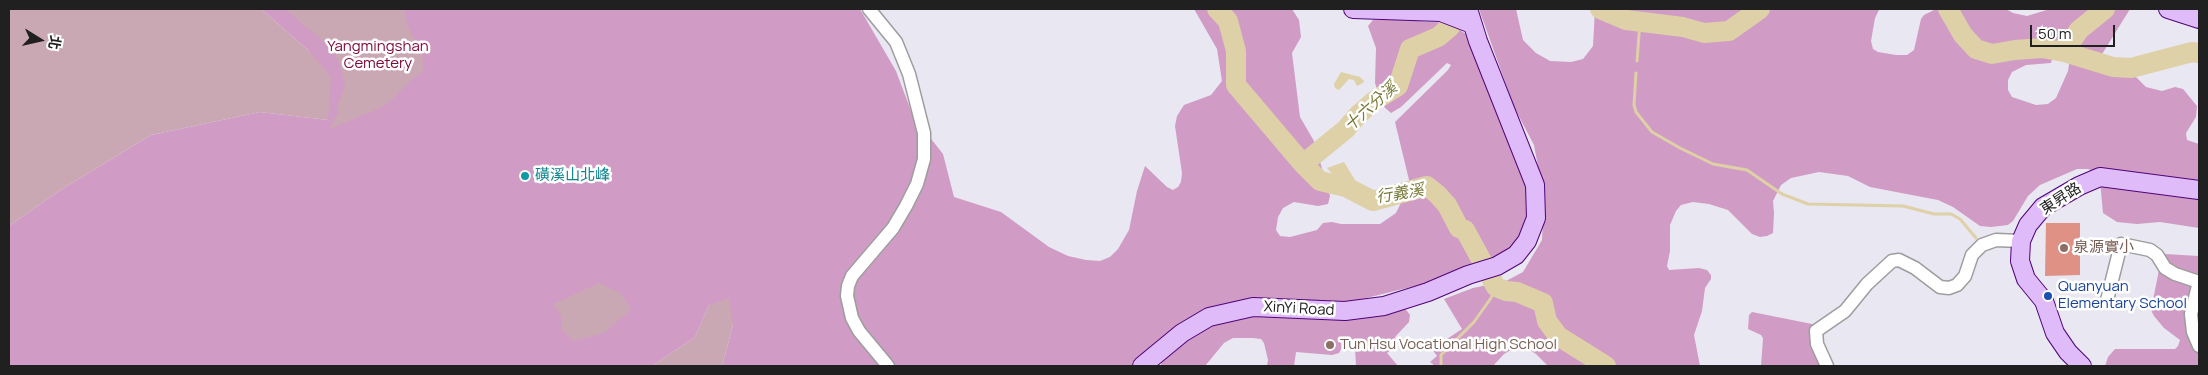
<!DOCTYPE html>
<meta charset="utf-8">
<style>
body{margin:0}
#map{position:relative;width:2208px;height:375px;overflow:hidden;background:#e9e7f1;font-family:Manrope,"Noto Sans TC",sans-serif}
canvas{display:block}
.frame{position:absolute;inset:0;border:10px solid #202020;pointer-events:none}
.north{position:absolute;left:15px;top:15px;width:50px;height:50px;-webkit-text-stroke:4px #fff;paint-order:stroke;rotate:100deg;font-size:14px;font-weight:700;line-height:20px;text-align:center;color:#202020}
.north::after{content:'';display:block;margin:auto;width:18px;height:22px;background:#202020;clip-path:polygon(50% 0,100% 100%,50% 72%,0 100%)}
.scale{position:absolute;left:2030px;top:25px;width:85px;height:22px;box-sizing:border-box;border:2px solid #202020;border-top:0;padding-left:6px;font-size:15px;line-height:18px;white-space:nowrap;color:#202020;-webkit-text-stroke:4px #fff;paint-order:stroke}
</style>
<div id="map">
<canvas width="2208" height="375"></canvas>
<div class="frame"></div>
<div class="north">北</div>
<div class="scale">50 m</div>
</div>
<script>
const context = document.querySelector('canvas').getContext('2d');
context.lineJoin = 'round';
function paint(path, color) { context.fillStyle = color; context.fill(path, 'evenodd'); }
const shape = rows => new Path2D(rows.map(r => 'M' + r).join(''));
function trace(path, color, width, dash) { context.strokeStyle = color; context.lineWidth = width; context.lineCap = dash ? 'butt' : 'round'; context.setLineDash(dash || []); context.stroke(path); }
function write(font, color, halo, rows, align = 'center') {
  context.font = font + ' Manrope,"Noto Sans TC",sans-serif'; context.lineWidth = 5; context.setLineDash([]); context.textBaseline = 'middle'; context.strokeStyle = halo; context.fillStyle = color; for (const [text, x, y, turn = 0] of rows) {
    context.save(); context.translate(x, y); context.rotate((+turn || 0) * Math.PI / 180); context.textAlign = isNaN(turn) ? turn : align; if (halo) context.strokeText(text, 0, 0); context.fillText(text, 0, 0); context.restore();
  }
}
paint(shape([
 [261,9,860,9,896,71,913,116,943,154,954,197,1001,212,1049,247,1068,256,1086,260,1100,261,1110,257,1118,249,1129,230,1137,191,1145,166,1167,187,1173,190,1178,187,1181,182,1182,173,1175,126,1177,116,1184,105,1211,95,1222,81,1217,49,1194,9,1292,9,1299,20,1301,37,1292,53,1300,117,1314,141,1330,196,1328,204,1318,206,1294,202,1283,208,1278,217,1276,230,1280,236,1290,237,1317,230,1323,223,1332,222,1341,224,1380,224,1396,213,1410,184,1395,122,1448,70,1451,65,1447,63,1401,107,1391,113,1383,106,1375,83,1376,48,1368,26,1373,20,1387,19,1449,23,1472,38,1531,191,1530,217,1522,243,1472,272,1346,303,1203,315,1135,366,722,366,733,325,709,305,695,337,652,366,9,366,9,226,59,191,151,135,260,112,328,120,309,51],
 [1479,9,1516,9,1523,40,1536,53,1550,61,1571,62,1583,59,1593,46,1595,9,1901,9,1879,10,1875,18,1871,41,1873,49,1878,52,1896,55,1907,55,1914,50,1921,19,1924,15,1936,9,2006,9,2013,13,2027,16,2050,9,2130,9,2099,59,2135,76,2146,87,2162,91,2175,87,2183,89,2197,106,2196,117,2186,133,2187,140,2199,144,2199,228,2160,222,2137,224,2117,222,2103,213,2100,181,2095,172,2088,169,2077,169,2040,185,2028,196,2013,221,2008,225,1991,227,1980,226,1953,207,1938,200,1870,187,1848,176,1819,172,1791,178,1781,185,1773,201,1774,213,1773,233,1767,236,1760,237,1752,234,1728,210,1709,204,1693,202,1681,205,1676,211,1670,225,1670,251,1667,266,1669,270,1699,268,1707,270,1711,275,1711,279,1705,288,1702,311,1694,335,1700,366,1548,366,1536,354,1524,346,1516,347,1504,354,1493,366,1435,366,1430,362,1437,356,1432,349,1462,329,1444,299,1473,288,1506,281,1523,272,1542,240,1544,198,1534,145,1514,107],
 [2053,55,2070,58,2068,71,2056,98,2048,104,2036,105,2012,97,2008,90,2008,80,2012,72,2026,65,2051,63],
 [2165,254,2199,256,2199,366,2105,366,2108,357,2115,349,2175,349,2178,346,2180,340,2164,328,2154,316,2151,310,2159,270],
 [1404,307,1410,315,1409,322,1395,337,1398,344,1387,353,1398,366,1356,366,1355,348,1348,343,1344,344,1339,353,1332,355,1296,352,1294,366,1267,366,1268,360,1264,343,1261,339,1253,338,1233,338,1224,343,1205,366,1161,366,1162,360,1205,323,1265,313],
 [1752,312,1812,324,1824,366,1761,366,1763,338,1761,335,1748,329,1749,315]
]), '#d09bc4');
paint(shape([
 [9,9,261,9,309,51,331,77,328,120,260,112,151,135,59,191,9,226],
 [286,9,404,9,408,27,422,53,424,70,409,82,390,102,376,110,329,129,338,113,338,104,345,86,340,65,329,45,303,25],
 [599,283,621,293,631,310,604,333,573,341,562,330,561,316,553,304],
 [729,298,733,325,722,366,652,366,695,337,709,305]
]), '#caa8b3');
paint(shape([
 [2046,223,2080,223,2080,275,2045,276]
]), '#e09185');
paint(shape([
 [1341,72,1360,77,1364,81,1363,83,1357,86,1354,80,1349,79,1339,90,1335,88,1334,84],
 [1344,162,1355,180,1350,185,1334,176,1327,168]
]), '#ded0a7');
trace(shape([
 [1637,61,1640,22],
 [1636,73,1634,105,1636,112,1652,132,1680,148,1713,164,1747,170,1782,194,1808,204,1903,206,1934,214,1951,214,1960,219,1976,238],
 [1441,366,1441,355,1474,322,1491,298,1496,287]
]), '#ded0a7', 3);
trace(shape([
 [1217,9,1228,21,1236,51,1236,85,1303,164,1320,181,1346,187,1373,201,1427,186,1437,194,1447,205,1459,228,1465,230,1496,287,1506,291,1517,292,1543,303,1547,321,1558,336,1606,366],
 [1600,9,1626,20,1683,27,1704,33,1729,31,1760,9],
 [1948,9,1963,35,1976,49,1992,54,2015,50,2042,48,2064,52,2113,67,2131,68,2192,52,2199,53],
 [2064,52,2079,30,2105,9],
 [1303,164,1346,129,1358,115,1374,101,1398,86,1410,49,1438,37,1450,27]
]), '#ded0a7', 20);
const street = shape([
 [869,9,896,42,909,74,924,133,924,159,917,184,906,206,893,228,852,276,848,286,847,296,852,318,859,331,888,366],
 [2107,300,2121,244,2150,250,2157,255,2165,268,2175,274,2199,282,2191,314,2193,332,2199,346],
 [1827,366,1817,344,1816,331,1845,311,1867,284,1892,261,1899,260,1915,268,1940,287,1949,288,1957,285,1965,276,1972,255,1982,245,1996,240,2021,241]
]);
const secondary = shape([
 [1353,9,1441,12,1472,24],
 [2168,9,2199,19],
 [1142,366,1182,333,1209,317,1253,307,1345,311,1384,306,1428,292,1468,275,1497,266,1516,255,1527,241,1536,218,1535,185,1478,41,1468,9],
 [2082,366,2068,352,2055,333,2044,301,2026,279,2020,261,2021,241,2028,225,2043,207,2079,186,2100,177,2199,190]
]);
trace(street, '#9d9d9d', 15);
trace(secondary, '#4f047a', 20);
trace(street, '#fff', 12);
trace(secondary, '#dfbbfa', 18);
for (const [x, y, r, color] of [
 [525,176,5,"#0f9aa8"],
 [2064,248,5,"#8d6e63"],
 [2048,296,5,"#1a4fb4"],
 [1330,345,5,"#8d6e63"]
]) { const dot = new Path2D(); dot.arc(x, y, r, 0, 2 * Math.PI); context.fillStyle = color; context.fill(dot); trace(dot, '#fff', 2); }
write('15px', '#810b3a', '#fff', [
 ["Yangmingshan",378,47],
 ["Cemetery",378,64]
]);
write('15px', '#0d838f', '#fff', [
 ["磺溪山北峰",535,176]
], 'left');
write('15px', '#202020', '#fff', [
 ["東昇路",2061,199,-33],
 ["XinYi Road",1299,309,3]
]);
write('15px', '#785e54', '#fff', [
 ["泉源實小",2074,248],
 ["Tun Hsu Vocational High School",1340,345]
], 'left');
write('15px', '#164399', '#fff', [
 ["Quanyuan",2058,287],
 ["Elementary School",2058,304]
], 'left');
write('italic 16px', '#787937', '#fff', [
 ["十六分溪",1371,107,-42],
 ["行義溪",1400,194,-9]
]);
</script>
